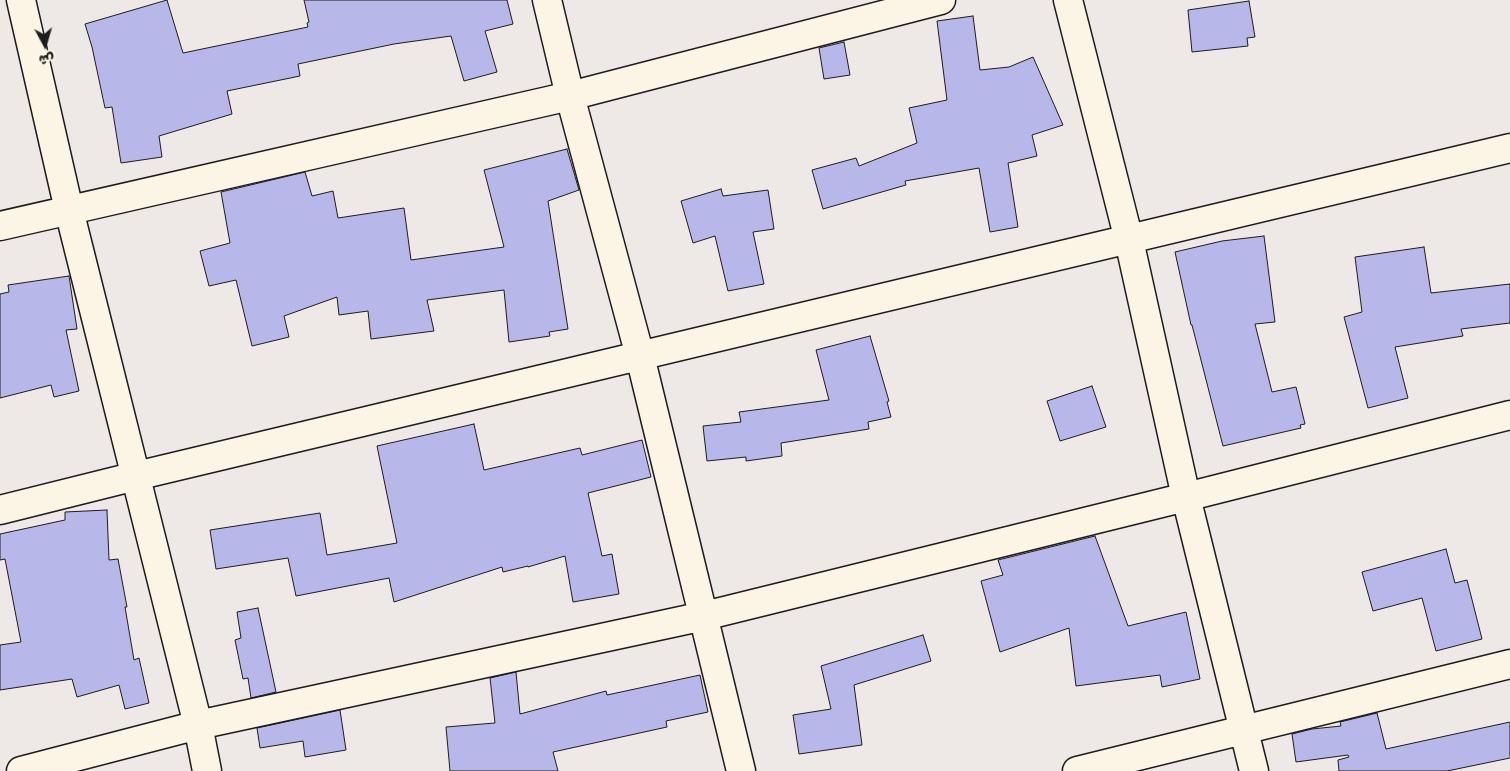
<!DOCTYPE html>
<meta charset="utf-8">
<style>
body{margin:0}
#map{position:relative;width:1510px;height:771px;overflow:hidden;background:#eee9e6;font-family:"Playpen Sans","Playpen Sans Arabic",sans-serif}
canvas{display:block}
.north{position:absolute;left:20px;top:20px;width:50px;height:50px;-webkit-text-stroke:4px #fcf5e5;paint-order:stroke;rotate:174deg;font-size:14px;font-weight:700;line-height:20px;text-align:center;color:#1c1c1c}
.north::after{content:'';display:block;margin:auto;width:18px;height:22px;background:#1c1c1c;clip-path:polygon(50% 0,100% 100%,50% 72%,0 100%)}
</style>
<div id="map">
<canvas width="1510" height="771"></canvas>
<div class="north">ش</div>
</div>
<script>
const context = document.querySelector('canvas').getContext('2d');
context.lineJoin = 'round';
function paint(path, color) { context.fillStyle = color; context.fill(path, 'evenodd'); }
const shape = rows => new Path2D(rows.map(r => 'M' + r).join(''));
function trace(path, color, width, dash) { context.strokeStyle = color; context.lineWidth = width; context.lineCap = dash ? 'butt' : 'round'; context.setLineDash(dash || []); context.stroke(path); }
const building = shape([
 [167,0,183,53,308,27,307,23,309,22,304,0,507,0,513,24,485,31,497,72,464,81,451,36,394,44,298,64,300,76,227,91,232,114,159,136,162,157,121,163,112,107,105,108,92,47,85,24,167,0],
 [1249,1,1255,37,1247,38,1248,46,1192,52,1188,10,1249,1],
 [973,16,980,70,1009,67,1033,57,1063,125,1032,135,1037,156,1008,163,1018,227,990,232,979,168,905,181,906,185,823,209,812,170,856,158,859,166,917,143,909,108,947,100,937,21,973,16],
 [844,42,850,75,824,79,819,48,844,42],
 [567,149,579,190,548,201,568,329,549,332,550,336,509,342,504,290,427,300,434,331,371,339,368,311,339,315,337,297,284,316,289,337,252,346,236,280,209,286,200,251,230,243,221,192,305,172,312,196,333,191,338,218,404,208,411,260,504,247,484,170,567,149],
 [721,189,723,196,768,190,774,229,753,232,764,284,728,291,715,236,693,243,681,201,721,189],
 [1264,236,1275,322,1255,324,1272,392,1296,387,1305,424,1300,425,1301,428,1223,446,1192,325,1191,325,1175,252,1222,241,1264,236],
 [1424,247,1431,293,1510,284,1510,323,1461,329,1463,336,1395,347,1408,398,1368,408,1344,317,1362,312,1355,257,1424,247],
 [69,276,77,329,66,330,79,391,54,397,51,385,0,398,0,294,9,292,8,285,69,276],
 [870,336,889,401,887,402,891,417,868,422,869,429,781,443,782,456,746,461,746,457,707,461,703,426,741,422,739,412,829,400,816,350,870,336],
 [1092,386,1106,427,1060,441,1047,401,1092,386],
 [474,424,484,470,580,448,582,455,642,440,651,477,588,493,602,556,612,554,619,594,573,602,565,556,528,567,528,566,503,572,502,567,394,602,389,578,296,596,288,558,216,569,210,530,320,513,327,555,397,543,377,446,474,424],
 [107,510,109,560,118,559,127,607,125,607,134,660,139,658,149,703,125,709,119,685,77,697,72,679,0,690,0,645,21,642,5,559,0,560,0,534,65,520,65,512,107,510],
 [1095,536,1128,626,1186,612,1200,679,1162,687,1160,675,1076,686,1069,628,1000,652,981,581,1003,575,998,560,1095,536],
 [1446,549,1455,583,1467,580,1482,639,1436,651,1422,598,1373,611,1362,572,1446,549],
 [258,608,276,692,251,698,248,678,243,679,235,640,241,638,237,612,258,608],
 [923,635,931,661,854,685,862,745,799,754,793,715,831,709,821,666,923,635],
 [516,672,520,714,606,691,607,695,700,675,708,712,666,721,667,727,553,752,558,771,450,771,446,727,495,723,490,678,516,672],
 [340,710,346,750,305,757,303,741,260,748,257,728,340,710],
 [1377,713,1386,749,1510,722,1510,758,1447,771,1339,771,1338,760,1349,757,1348,755,1296,762,1292,734,1312,729,1341,726,1340,722,1377,713]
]);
paint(building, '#b8b7e9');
trace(building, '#1c1c1c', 1);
const minor = shape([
 [21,0,69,210,198,725,207,771],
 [547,0,570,96,640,356,741,771],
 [1068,0,1129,240,1186,497,1254,771],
 [0,226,570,96,941,0],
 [0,510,136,476,1510,148],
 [21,771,198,725,704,616,1186,497,1510,415],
 [1077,771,1510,664]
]);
trace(minor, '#1c1c1c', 31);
trace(minor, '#fcf5e5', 28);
</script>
